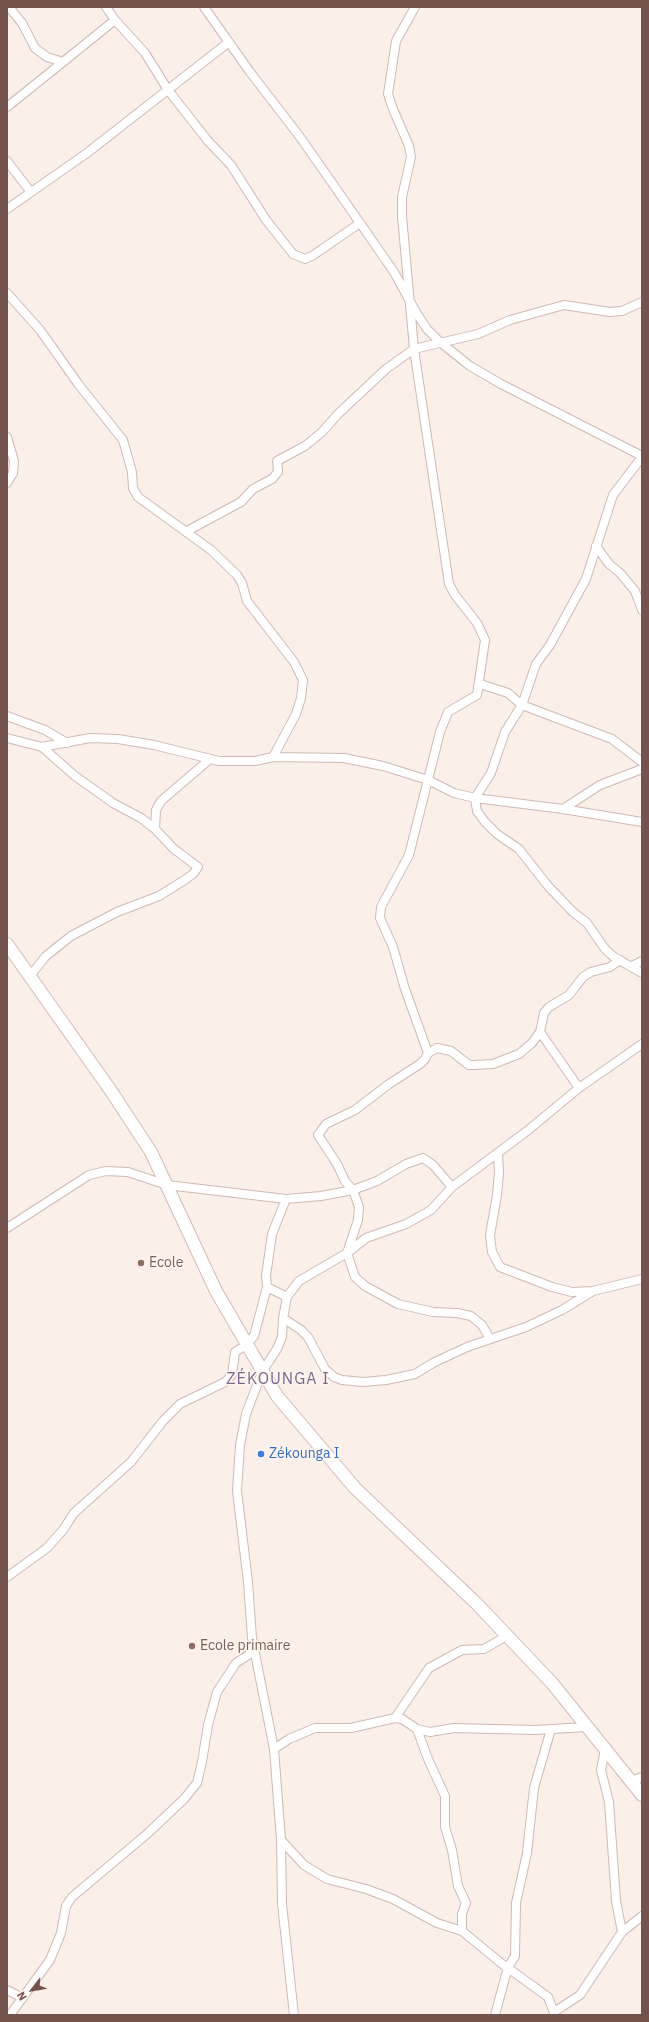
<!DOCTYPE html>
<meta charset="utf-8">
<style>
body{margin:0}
#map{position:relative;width:649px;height:2022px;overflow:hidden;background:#fbf0e9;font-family:"IBM Plex Sans",sans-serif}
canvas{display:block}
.frame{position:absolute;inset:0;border:8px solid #74534e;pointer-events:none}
.north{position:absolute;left:12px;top:1970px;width:40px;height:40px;-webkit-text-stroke:3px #fef5ef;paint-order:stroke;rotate:239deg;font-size:11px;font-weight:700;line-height:16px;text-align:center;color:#74534e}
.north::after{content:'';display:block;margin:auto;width:14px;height:18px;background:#74534e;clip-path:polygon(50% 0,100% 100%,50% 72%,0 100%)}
</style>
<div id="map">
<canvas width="649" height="2022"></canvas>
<div class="frame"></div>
<div class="north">N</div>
</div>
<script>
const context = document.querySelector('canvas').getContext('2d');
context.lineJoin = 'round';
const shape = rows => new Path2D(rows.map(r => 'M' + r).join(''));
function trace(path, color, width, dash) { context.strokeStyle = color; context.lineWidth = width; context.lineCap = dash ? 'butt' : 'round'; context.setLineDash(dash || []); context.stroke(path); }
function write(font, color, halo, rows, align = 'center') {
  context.font = font + ' "IBM Plex Sans",sans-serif'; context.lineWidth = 3; context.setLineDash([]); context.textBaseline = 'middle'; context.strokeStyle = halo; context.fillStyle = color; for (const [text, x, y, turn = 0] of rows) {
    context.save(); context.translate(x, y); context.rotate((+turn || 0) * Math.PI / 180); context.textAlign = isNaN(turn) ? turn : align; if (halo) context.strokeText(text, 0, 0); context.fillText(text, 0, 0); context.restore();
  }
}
const street = shape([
 [204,7,250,72,300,137,360,223,394,272,417,314,427,329,440,342,470,366,501,384,642,456],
 [415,7,396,41,388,94,393,109,409,146,411,157,402,197,402,216,414,349,449,584,455,595,477,623,485,640,477,695,448,712,440,732,409,855,381,907,380,918,393,947,405,989,428,1053],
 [115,20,145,53,168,90,208,141,231,165,266,220,293,254,305,259,312,256,360,223],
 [63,62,115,20,106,7],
 [7,107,63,62,47,57,35,48,22,23,9,7],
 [7,161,30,191],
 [7,209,87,153,229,42],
 [7,293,40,330,79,385,123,440,132,472,133,488,138,497,211,550,237,575,242,583,247,601,294,662,303,680,301,698,296,714,273,757],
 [7,437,14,461,13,473,7,483],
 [642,457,613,495,586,579,550,645,536,664,522,705,505,732,491,773,475,798,477,811,485,822,497,834,519,849,548,886,573,912,587,923,605,949,614,957,642,973],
 [187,531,241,502,253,489,272,479,278,472,277,461,305,446,322,432,338,414,386,369,414,349,478,334,510,320,564,305,610,312,622,311,642,302],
 [596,546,609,564,620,573,635,591,642,610],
 [480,684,508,693,522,705,612,739,642,762],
 [7,716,45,730,67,743],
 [7,738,42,747,90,738,118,739,154,745,219,761,255,761,273,757,344,758,383,766,428,780,454,793,475,798,563,809,642,822],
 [563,809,600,785,642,769],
 [155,829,156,810,161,801,210,759],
 [632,966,642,961],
 [30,976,46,956,71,936,117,912,159,896,183,881,193,874,198,867,174,849,155,829,141,818,113,803,75,776,42,747],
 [540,1032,579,1088],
 [498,1153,499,1173,497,1195,490,1235,492,1252,500,1267,552,1287,572,1292,593,1291,642,1279],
 [7,1228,89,1175,106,1171,128,1172,167,1185,286,1199,321,1196,353,1190,377,1181,406,1164,423,1158,433,1165,452,1187],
 [267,1287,287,1297],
 [283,1318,301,1330,308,1337,325,1369,334,1377,342,1380,363,1382,386,1380,415,1374,433,1363,467,1347,526,1327,562,1310,593,1291],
 [490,1339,482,1325,471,1316,457,1313,433,1312,398,1304,365,1286,355,1277,347,1253,358,1220,359,1207,353,1190,345,1181,337,1164,318,1135,326,1124,355,1110,389,1084,420,1064,425,1059,428,1053,437,1048,451,1051,469,1065,474,1065,493,1064,519,1054,532,1043,540,1032,544,1013,549,1007,569,995,583,977,591,972,610,967,620,960],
 [7,1577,47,1548,63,1530,74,1513,131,1462,163,1421,180,1404,225,1382,232,1375,235,1352,246,1345,254,1336,267,1287,266,1276,272,1234,286,1199],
 [395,1718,429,1668,462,1650,484,1649,507,1636],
 [417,1729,428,1759,445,1796,445,1827,452,1850,458,1886,466,1903,462,1914,462,1931],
 [274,1749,289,1739,315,1728,351,1728,395,1718,402,1719,417,1729,430,1732,454,1728,535,1730,586,1727],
 [605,1749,601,1770,609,1802,616,1901,622,1932],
 [631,1781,642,1777],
 [281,1840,304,1865,327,1879,366,1889,393,1899,437,1923,462,1931,501,1963,548,1997,555,2015],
 [7,1990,23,1998],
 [554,2012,580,1995,622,1932,642,1916],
 [10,2015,50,1960,61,1933,66,1906,72,1897,147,1834,184,1799,197,1783,202,1762,208,1725,217,1692,236,1663,250,1654,251,1645],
 [294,2015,282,1904,281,1840,274,1749,252,1638,248,1582,237,1491,240,1445,246,1414,262,1372,277,1349,282,1337,283,1318,287,1297,299,1281,347,1253,366,1238,406,1224,431,1210,452,1187,527,1131,579,1088,642,1044],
 [495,2015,508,1967,515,1956,516,1903,527,1853,534,1788,551,1729]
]);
const secondary = shape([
 [7,944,111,1091,151,1152,216,1291,277,1396,355,1488,477,1604,552,1683,642,1795]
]);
trace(street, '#cfb9b2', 10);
trace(secondary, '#d4b9b2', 14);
trace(street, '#fff', 8);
trace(secondary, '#fff', 12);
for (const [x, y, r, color] of [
 [141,1263,4,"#8d6e63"],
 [261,1454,4,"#3f7fe0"],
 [192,1646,4,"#8d6e63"]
]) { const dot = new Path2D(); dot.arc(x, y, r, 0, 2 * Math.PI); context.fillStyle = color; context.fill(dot); trace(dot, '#fef5ef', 1.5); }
write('14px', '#785e54', '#fef5ef', [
 ["Ecole",149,1263],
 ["Ecole primaire",200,1646]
], 'left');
write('14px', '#366cbe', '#fef5ef', [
 ["Zékounga I",269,1454]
], 'left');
context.letterSpacing = '1px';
write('16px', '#796690', '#fef5ef', [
 ["ZÉKOUNGA I",278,1379]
]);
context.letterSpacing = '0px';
</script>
